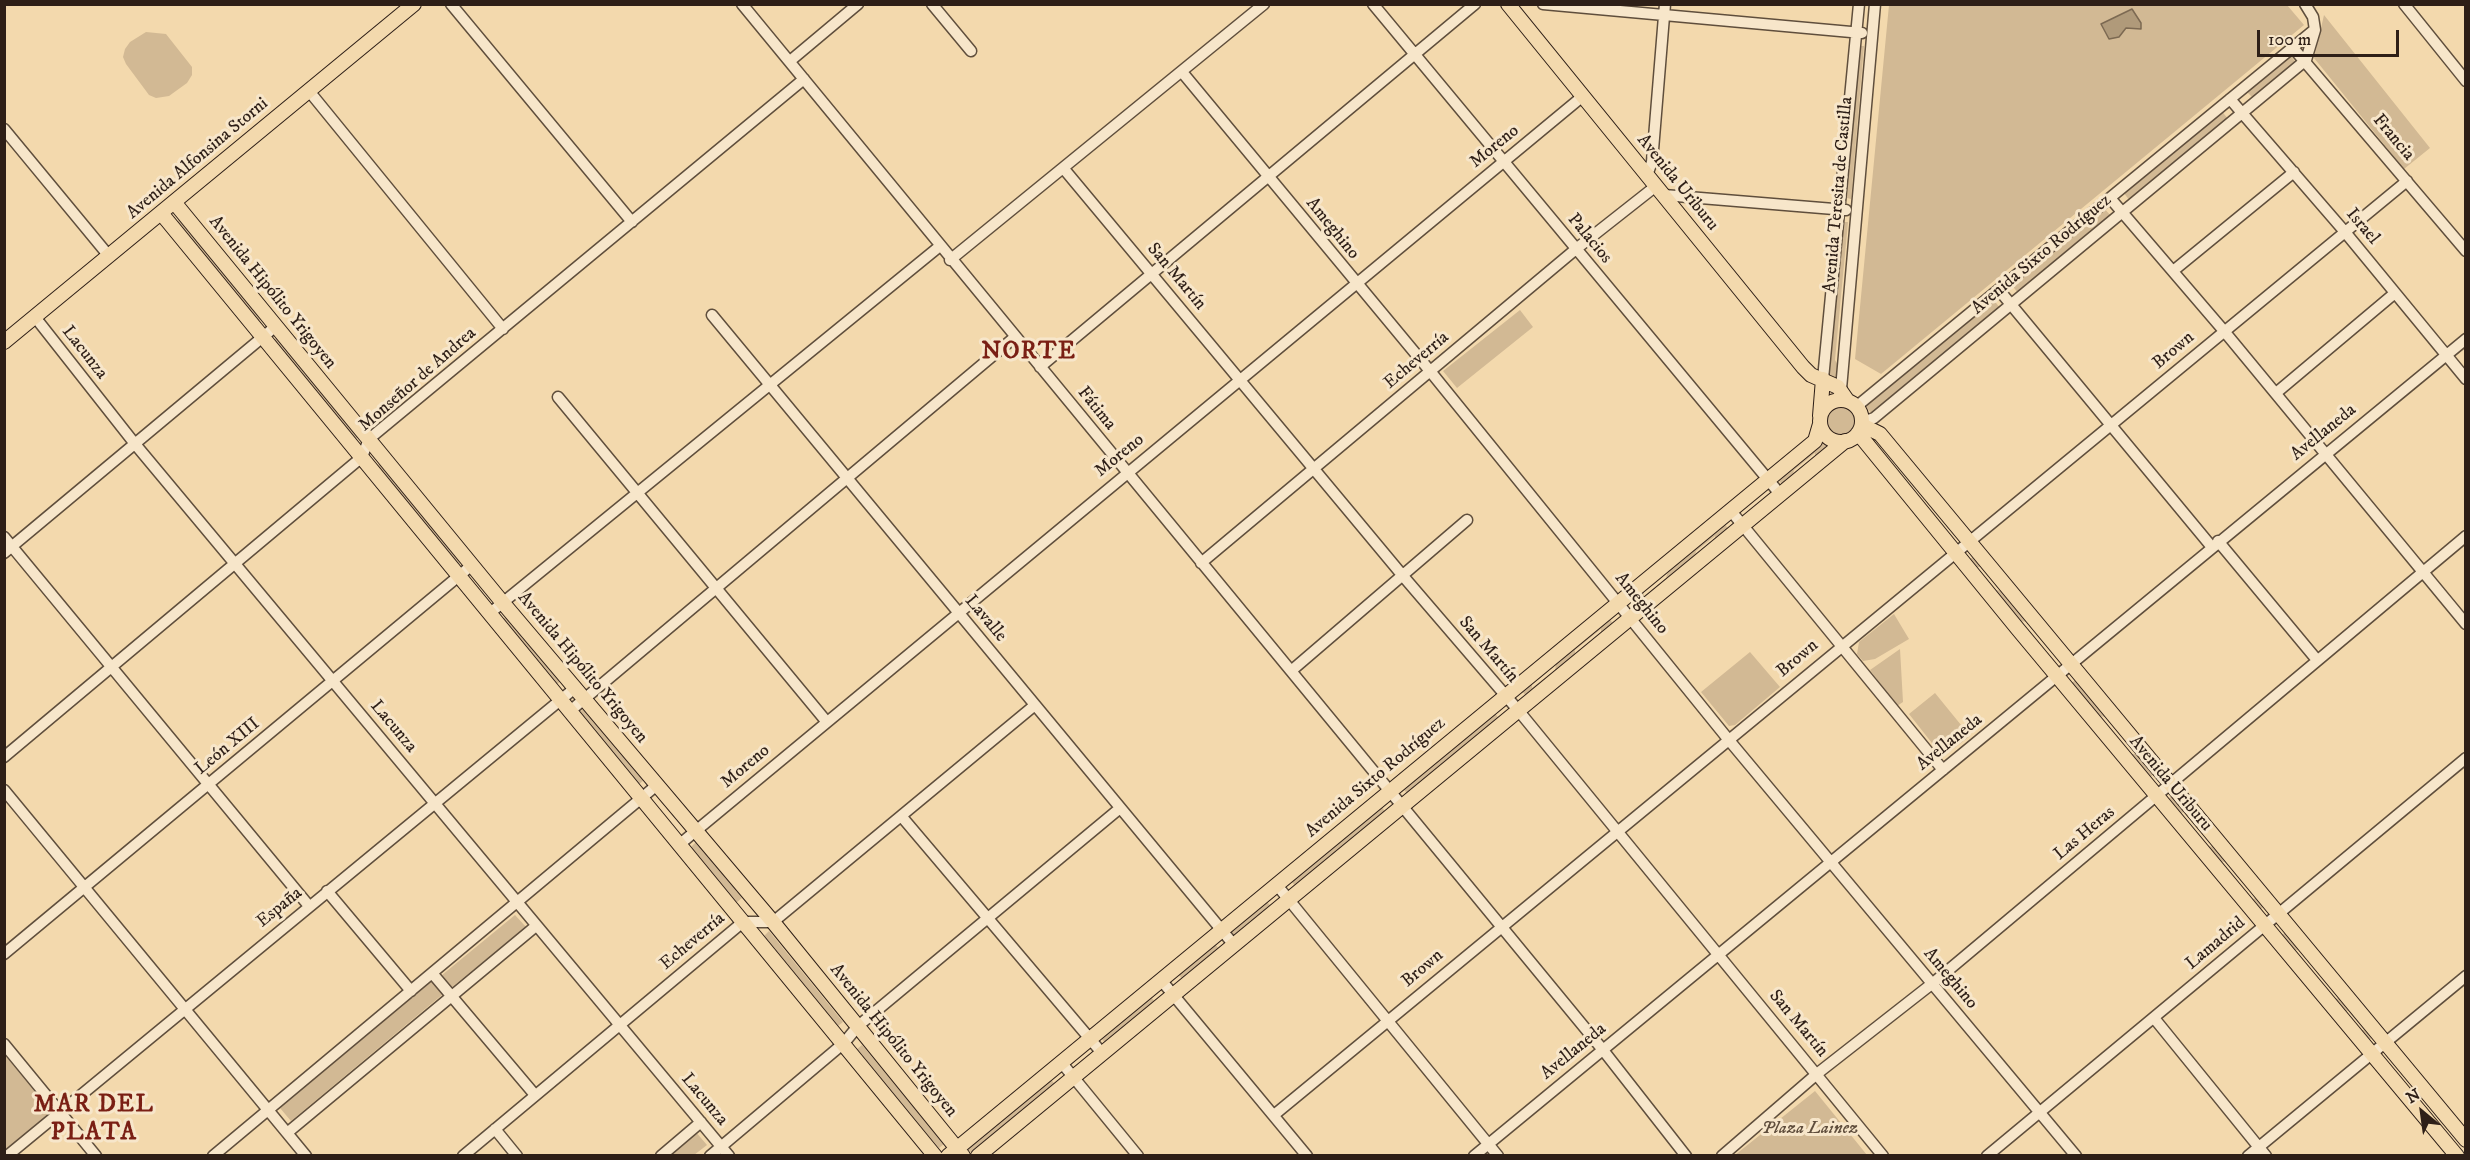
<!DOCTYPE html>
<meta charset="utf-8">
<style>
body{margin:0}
#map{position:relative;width:2470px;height:1160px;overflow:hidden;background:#f3d9ad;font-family:"IM FELL DW Pica",serif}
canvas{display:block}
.frame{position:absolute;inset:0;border:6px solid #2e1f17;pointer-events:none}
.north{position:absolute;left:2392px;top:1082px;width:60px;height:60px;-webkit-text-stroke:4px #f7e6ca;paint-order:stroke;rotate:331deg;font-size:16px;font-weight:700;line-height:24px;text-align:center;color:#2e1f17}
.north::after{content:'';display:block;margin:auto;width:21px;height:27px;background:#2e1f17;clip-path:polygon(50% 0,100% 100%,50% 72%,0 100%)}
.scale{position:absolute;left:2257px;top:30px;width:142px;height:27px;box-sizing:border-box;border:3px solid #2e1f17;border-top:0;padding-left:8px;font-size:18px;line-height:21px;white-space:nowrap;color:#2e1f17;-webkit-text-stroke:4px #f7e6ca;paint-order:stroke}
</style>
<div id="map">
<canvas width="2470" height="1160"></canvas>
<div class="frame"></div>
<div class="north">N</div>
<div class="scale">100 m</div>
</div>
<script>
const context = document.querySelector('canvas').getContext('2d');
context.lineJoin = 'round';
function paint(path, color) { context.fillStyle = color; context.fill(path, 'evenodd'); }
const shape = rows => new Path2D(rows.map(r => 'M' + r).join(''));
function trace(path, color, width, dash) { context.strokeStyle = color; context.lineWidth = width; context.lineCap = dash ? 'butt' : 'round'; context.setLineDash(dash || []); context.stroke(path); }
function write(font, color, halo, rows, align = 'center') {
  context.font = font + ' "IM FELL DW Pica",serif'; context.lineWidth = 6; context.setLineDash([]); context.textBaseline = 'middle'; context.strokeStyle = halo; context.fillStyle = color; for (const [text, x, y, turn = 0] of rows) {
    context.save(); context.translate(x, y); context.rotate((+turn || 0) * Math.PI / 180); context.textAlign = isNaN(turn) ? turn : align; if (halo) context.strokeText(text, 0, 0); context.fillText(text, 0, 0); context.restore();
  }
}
paint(shape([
 [1889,5,2287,5,2304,25,1881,374,1855,359],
 [2324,15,2430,148,2404,169,2314,58],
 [146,32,166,34,192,67,192,75,187,83,169,96,156,98,149,95,126,64,123,57,125,49,130,42],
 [1860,46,1864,46,1851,199,1847,198],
 [2290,55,2297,64,2254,99,2246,91],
 [2221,110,2228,119,2130,201,2123,192],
 [2103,207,2111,216,2018,293,2011,284],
 [180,219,263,317,257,322,175,223],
 [1844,222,1848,222,1835,360,1839,367,1837,382,1826,375,1827,364,1831,360],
 [1993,299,2000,308,1873,415,1865,406],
 [1520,310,1533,327,1457,388,1443,371],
 [277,337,360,436,354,440,272,342],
 '1826 419a16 16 0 1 1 32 0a16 16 0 1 1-32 0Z',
 [1824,439,1833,444,1815,461,1815,453,1794,470,1792,480,1784,487,1777,478],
 [381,462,463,561,458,565,376,467],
 [1723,522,1730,531,1715,544,1715,536,1696,551,1694,561,1639,606,1632,597,1643,588,1644,596,1666,578,1669,567],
 [1975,555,1985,567,1976,567,1995,590,2005,591,2030,622,2018,621,1968,561],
 [1894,614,1909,639,1875,659,1863,661,1857,654,1859,642],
 [508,615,561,681,555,686,502,620],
 [1608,617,1615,626,1601,638,1601,629,1575,650,1575,659,1528,698,1520,689,1532,680,1532,688,1555,670,1557,659],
 [1900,649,1903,702,1897,706,1870,670],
 [1750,652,1780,687,1735,725,1729,726,1701,692],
 [2077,679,2155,773,2148,779,2128,754,2136,754,2105,717,2095,715,2070,684],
 [1935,693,1970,736,1943,757,1909,714],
 [584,708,644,780,638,785,579,713],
 [1494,712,1500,720,1410,796,1403,789],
 [2173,795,2187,812,2179,813,2207,846,2216,847,2265,906,2258,911,2249,900,2256,898,2225,862,2216,861,2166,801],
 [1381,806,1387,814,1297,888,1290,880],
 [696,842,742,898,736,903,691,847],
 [1265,900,1272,907,1235,938,1229,930],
 [515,915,526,927,452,987,442,975],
 [769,931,843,1022,838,1026,764,936],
 [2286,932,2301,950,2294,950,2333,998,2342,999,2373,1037,2366,1042,2356,1030,2364,1030,2348,1011,2341,1011,2279,937],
 [1214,943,1220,950,1184,981,1177,973],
 [432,981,443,994,291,1121,280,1108],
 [1150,996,1157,1004,1107,1045,1100,1037],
 [862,1045,944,1144,939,1148,856,1050],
 [4,1054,53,1111,5,1151,4,1151],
 [1050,1078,1056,1086,972,1154,966,1147],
 [1815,1091,1867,1155,1735,1155],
 [695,1131,707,1145,694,1155,666,1156]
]), '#d2b994');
const water = shape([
 [2132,9,2141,23,2141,29,2126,28,2119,37,2109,39,2101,24,2132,9]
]);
paint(water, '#b09a7a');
trace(water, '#7c6952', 1.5);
const minor = shape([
 [451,4,632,222],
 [742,4,1603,1050,1686,1156],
 [932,4,971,51],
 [1373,4,1780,494],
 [1543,4,1862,33],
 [2404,4,2466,81],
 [2294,49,2466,251],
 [790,61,858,4],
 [1182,72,1430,371,1728,739,2076,1156],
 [309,91,503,329],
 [2230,99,2345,232,2466,379],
 [4,129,109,256],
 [1064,169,1403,576,1518,710,1883,1156],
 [1647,175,1652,162,1665,4],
 [1664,195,1846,210],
 [2110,198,2224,331,2466,624],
 [950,260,1264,4],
 [2173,271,2294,172],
 [1999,290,2211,546],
 [712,315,1234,945],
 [35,317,135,444,729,1156],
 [1040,367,1475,4],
 [1823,379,1859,4],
 [1841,389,1875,4],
 [2276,393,2395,293],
 [558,397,826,721],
 [1857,406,2314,30],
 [1863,422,1874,418,2306,60,2315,30,2313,17,2305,4],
 [1731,511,1943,770],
 [4,537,309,906],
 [2218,541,2317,660],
 [4,553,276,326],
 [1201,563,1576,249,1656,186],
 [490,613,940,246],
 [1291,671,1467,520],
 [570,711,1015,337],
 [4,757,362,457,369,439,804,79],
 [4,790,306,1156],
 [902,817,1102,1053],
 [680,844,1583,96],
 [1276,884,1498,1156],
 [327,891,411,991],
 [4,954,472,565],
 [432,973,535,1095],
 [1161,980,1307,1156],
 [2154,1018,2266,1156],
 [4,1044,96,1156],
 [1061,1062,1138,1156],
 [1274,1115,2407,181],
 [495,1129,517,1156],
 [287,1133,536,926],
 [7,1156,575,688],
 [213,1156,657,785],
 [463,1156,743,922,773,922,1035,705],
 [661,1156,701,1122],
 [710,1156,844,1043,858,1026,1119,809],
 [1474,1156,2466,339],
 [1722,1156,1818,1073,1933,983,2466,536],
 [1987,1156,2466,758],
 [2248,1156,2466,976]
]);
const major = shape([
 [1508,4,1803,367,1811,375,1838,387,1847,400],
 [174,202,503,603,773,922,963,1156],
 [161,213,935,1156],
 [4,342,414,4],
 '1820 421a21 21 0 1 1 42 0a21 21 0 1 1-42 0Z',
 [1820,416,1823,379],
 [1862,425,1880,434,2466,1140],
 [1858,433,2017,628,2457,1156],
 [948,1156,1815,441,1820,424],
 [978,1156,1845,441]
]);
trace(minor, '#5f4e3c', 13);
trace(major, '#2e1f17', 16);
trace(minor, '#f7e6ca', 10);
trace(major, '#f3d9ad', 14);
write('18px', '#2e1f17', '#f7e6ca', [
 ["Francia",2393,138,50],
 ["Moreno",1495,147,-39],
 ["Avenida Alfonsina Storni",198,159,-40],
 ["Avenida Uriburu",1677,183,51],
 ["Avenida Teresita de Castilla",1839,195,-85],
 ["Israel",2362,227,50],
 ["Ameghino",1332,229,51],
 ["Palacios",1589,239,50],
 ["Avenida Sixto Rodríguez",2042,255,-40],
 ["San Martín",1176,277,50],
 ["Avenida Hipólito Yrigoyen",272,293,51],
 ["Brown",2174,351,-40],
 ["Lacunza",84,353,52],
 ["Echeverría",1417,361,-40],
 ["Monseñor de Andrea",418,380,-41],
 ["Fátima",1096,409,51],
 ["Avellaneda",2324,433,-39],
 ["Moreno",1120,456,-39],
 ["Ameghino",1641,604,51],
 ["Lavalle",985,619,50],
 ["San Martín",1488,650,49],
 ["Brown",1798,659,-40],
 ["Avenida Hipólito Yrigoyen",582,668,50],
 ["Lacunza",393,727,50],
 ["Avellaneda",1950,743,-39],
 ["León XIII",228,747,-40],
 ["Moreno",746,767,-40],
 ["Avenida Sixto Rodríguez",1376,778,-40],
 ["Avenida Uriburu",2170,784,50],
 ["Las Heras",2085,834,-40],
 ["España",280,908,-39],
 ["Echeverría",693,942,-40],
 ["Lamadrid",2216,944,-40],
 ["Brown",1423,969,-40],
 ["Ameghino",1950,979,50],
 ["San Martín",1798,1024,50],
 ["Avenida Hipólito Yrigoyen",893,1041,51],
 ["Avellaneda",1574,1052,-39],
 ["Lacunza",704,1100,50]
]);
write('italic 18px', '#5f4d3c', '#f7e6ca', [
 ["Plaza Lainez",1810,1129]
]);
context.letterSpacing = '1.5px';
write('bold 24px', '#7a1f14', '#f7e6ca', [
 ["NORTE",1029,353],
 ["MAR DEL",94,1106],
 ["PLATA",94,1134]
]);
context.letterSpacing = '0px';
</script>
